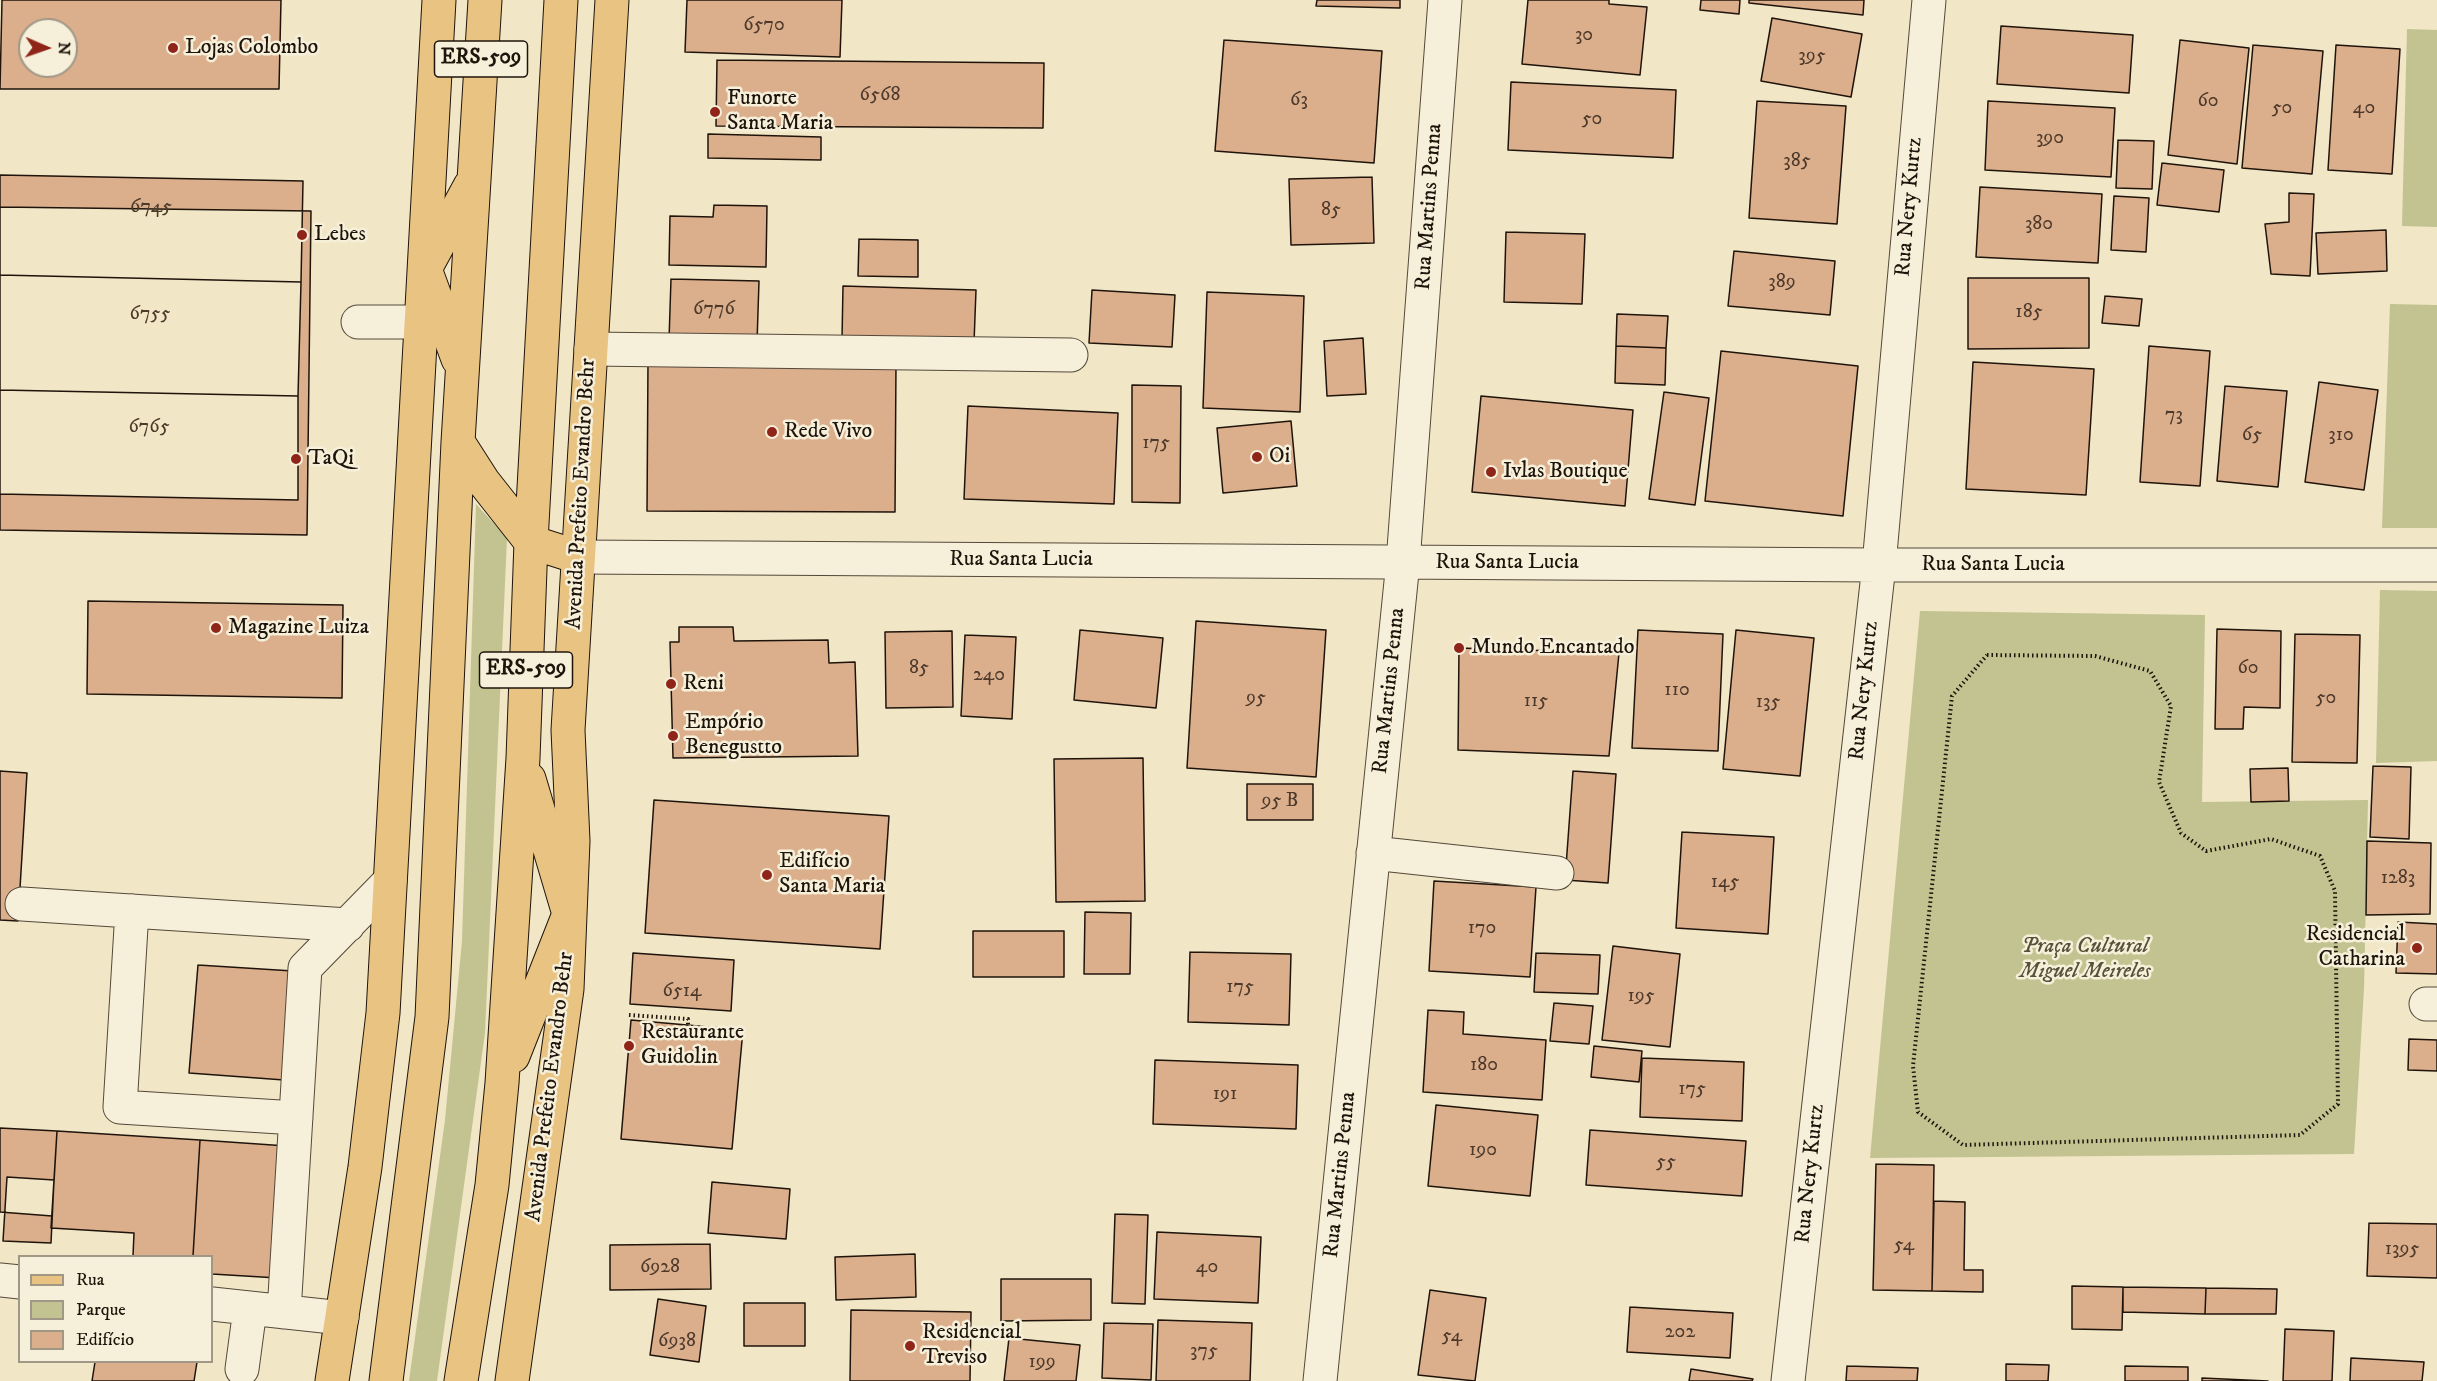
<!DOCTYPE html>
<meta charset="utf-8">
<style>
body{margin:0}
#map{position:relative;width:2437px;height:1381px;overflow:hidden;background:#f1e6c5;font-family:"IM FELL DW Pica",serif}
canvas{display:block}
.legend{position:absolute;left:18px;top:1255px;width:195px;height:108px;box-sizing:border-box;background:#f6efd9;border:2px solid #a09787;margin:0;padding:8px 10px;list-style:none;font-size:18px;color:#1f140b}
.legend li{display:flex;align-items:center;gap:12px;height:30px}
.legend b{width:30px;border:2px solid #a09787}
.north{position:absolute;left:18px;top:18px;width:60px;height:60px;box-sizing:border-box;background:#f6efd9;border:2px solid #a09787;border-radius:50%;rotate:92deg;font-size:16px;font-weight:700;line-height:24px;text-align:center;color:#1f140b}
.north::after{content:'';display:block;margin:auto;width:21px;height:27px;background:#8f2418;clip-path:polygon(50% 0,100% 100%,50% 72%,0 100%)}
</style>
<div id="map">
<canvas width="2437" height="1381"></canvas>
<ul class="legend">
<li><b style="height:8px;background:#e8c382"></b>Rua</li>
<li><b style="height:16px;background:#c2c390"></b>Parque</li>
<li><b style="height:16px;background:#dbae8c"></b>Edifício</li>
</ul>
<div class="north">N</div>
</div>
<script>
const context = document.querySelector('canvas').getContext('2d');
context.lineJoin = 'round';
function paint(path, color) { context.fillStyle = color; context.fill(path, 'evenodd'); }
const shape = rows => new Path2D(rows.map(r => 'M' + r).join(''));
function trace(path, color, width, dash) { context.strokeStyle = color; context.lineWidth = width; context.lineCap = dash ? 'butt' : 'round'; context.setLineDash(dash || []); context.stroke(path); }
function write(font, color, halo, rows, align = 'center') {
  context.font = font + ' "IM FELL DW Pica",serif'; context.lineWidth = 5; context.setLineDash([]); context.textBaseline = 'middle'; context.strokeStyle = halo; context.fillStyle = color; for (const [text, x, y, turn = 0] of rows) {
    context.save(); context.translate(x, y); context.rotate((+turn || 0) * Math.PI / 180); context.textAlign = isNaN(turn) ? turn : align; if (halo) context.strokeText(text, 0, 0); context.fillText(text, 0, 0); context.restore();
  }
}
paint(shape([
 [2407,29,2437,30,2437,227,2402,226],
 [2390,304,2437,305,2437,528,2382,528],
 [476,504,507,538,485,1033,437,1381,409,1381,445,1120,462,941],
 [2380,590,2437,591,2437,761,2376,763],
 [1920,611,2205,615,2202,802,2368,800,2364,989,2354,1154,1870,1158]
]), '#c2c390');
const building = shape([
 [2,0,281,0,279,89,0,89,2,0],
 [30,30,66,30,66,66,30,66,30,30],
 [687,0,842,0,840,57,685,52,687,0],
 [1317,0,1400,0,1400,8,1316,6,1317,0],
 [1528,0,1609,0,1609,4,1647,7,1640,75,1522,64,1528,0],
 [1701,0,1740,0,1739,14,1700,10,1701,0],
 [1749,0,1864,0,1863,15,1749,3,1749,0],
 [1772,18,1862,34,1851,97,1761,81,1772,18],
 [2001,26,2133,35,2129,93,1997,84,2001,26],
 [1224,40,1382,51,1374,163,1215,151,1224,40],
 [2180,40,2249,48,2237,164,2168,155,2180,40],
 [2253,45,2323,51,2312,174,2242,168,2253,45],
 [2336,45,2400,49,2392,174,2328,170,2336,45],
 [717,60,1044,63,1043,128,716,126,717,60],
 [1511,82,1676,90,1673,158,1508,150,1511,82],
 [1757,101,1846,106,1837,224,1749,218,1757,101],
 [1988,101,2115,108,2111,177,1985,170,1988,101],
 [708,134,821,137,821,160,708,158,708,134],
 [2118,140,2154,141,2152,189,2116,188,2118,140],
 [2162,163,2224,170,2219,212,2157,205,2162,163],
 [0,175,303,181,301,282,0,275,0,175],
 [1372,177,1374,243,1291,245,1289,179,1372,177],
 [1980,187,2102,194,2098,263,1976,257,1980,187],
 [2289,193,2314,194,2310,276,2271,274,2265,224,2289,222,2289,193],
 [2114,196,2149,198,2146,252,2111,250,2114,196],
 [714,205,767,206,766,267,669,265,670,216,713,217,714,205],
 [0,207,311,211,307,535,0,530,0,207],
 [2386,230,2387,271,2318,274,2316,233,2386,230],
 [1506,232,1585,234,1582,304,1504,302,1506,232],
 [859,239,918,240,918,277,858,276,859,239],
 [1734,251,1835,261,1830,315,1728,306,1734,251],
 [0,275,301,282,298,396,0,390,0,275],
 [1968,278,2089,278,2089,348,1968,349,1968,278],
 [671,279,759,281,757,343,669,340,671,279],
 [843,286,976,290,974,343,842,339,843,286],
 [1092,290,1175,295,1172,347,1089,343,1092,290],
 [1207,292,1304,296,1300,412,1203,408,1207,292],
 [2105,296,2142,299,2139,326,2102,323,2105,296],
 [1617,314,1668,316,1666,348,1616,346,1617,314],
 [1363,338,1366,394,1327,396,1324,341,1363,338],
 [1616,346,1666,348,1665,385,1615,383,1616,346],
 [2149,346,2210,351,2200,486,2140,482,2149,346],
 [1721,351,1858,366,1843,516,1705,501,1721,351],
 [648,361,896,362,895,512,647,511,648,361],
 [1973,362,2094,369,2086,495,1966,489,1973,362],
 [2319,382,2378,390,2364,490,2305,482,2319,382],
 [1132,385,1181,386,1180,503,1132,502,1132,385],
 [2225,386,2287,391,2278,487,2217,481,2225,386],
 [0,390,298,396,298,500,0,494,0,390],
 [1664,392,1709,398,1695,505,1649,499,1664,392],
 [1481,396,1633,410,1625,506,1472,492,1481,396],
 [968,406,1118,413,1114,504,964,499,968,406],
 [1291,421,1297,486,1223,493,1217,428,1291,421],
 [88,601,343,605,342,698,87,694,88,601],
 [1196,621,1326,630,1316,777,1187,768,1196,621],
 [679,627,733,627,734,641,828,640,829,663,855,662,858,756,673,758,670,642,679,642,679,627],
 [2217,629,2281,631,2280,708,2244,707,2243,729,2215,729,2217,629],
 [1080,630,1163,638,1156,708,1074,700,1080,630],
 [1638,630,1723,634,1718,751,1632,748,1638,630],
 [1736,630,1814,638,1800,776,1723,769,1736,630],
 [952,631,953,707,886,708,885,632,952,631],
 [2295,634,2360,635,2357,763,2292,762,2295,634],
 [965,635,1016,637,1012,719,961,716,965,635],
 [1459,648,1619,653,1609,756,1458,750,1459,648],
 [1143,758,1145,901,1056,902,1054,759,1143,758],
 [2373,766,2411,767,2409,839,2370,837,2373,766],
 [2288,768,2289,801,2251,802,2250,769,2288,768],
 [0,771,27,773,18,921,0,920,0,771],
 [1573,771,1616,774,1608,883,1565,880,1573,771],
 [1247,784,1313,784,1313,820,1247,820,1247,784],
 [654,800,889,816,880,949,645,933,654,800],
 [1682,832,1774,837,1768,934,1676,928,1682,832],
 [2367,841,2431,843,2430,914,2366,915,2367,841],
 [1434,881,1536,887,1530,977,1429,971,1434,881],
 [1085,912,1131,913,1130,974,1084,974,1085,912],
 [2398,922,2437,924,2437,974,2396,973,2398,922],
 [973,931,1064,931,1064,977,973,977,973,931],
 [1613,946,1680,954,1670,1047,1602,1040,1613,946],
 [1190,952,1291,954,1289,1025,1188,1022,1190,952],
 [633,953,734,960,731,1011,630,1004,633,953],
 [1536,953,1600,955,1598,994,1534,992,1536,953],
 [198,965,293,971,284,1080,189,1073,198,965],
 [1554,1003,1593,1006,1589,1044,1550,1041,1554,1003],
 [1428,1010,1464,1012,1463,1034,1546,1040,1542,1100,1423,1092,1428,1010],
 [631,1020,743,1030,732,1149,621,1139,631,1020],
 [2409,1039,2437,1040,2437,1071,2408,1070,2409,1039],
 [1594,1046,1642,1051,1639,1082,1591,1077,1594,1046],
 [1642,1058,1744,1062,1742,1121,1640,1117,1642,1058],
 [1155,1060,1298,1065,1296,1129,1153,1124,1155,1060],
 [1436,1105,1538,1115,1530,1196,1428,1186,1436,1105],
 [0,1128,57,1131,52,1216,0,1212,0,1128],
 [1590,1130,1746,1141,1742,1196,1586,1185,1590,1130],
 [57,1131,200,1140,193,1256,133,1256,134,1233,51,1228,57,1131],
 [200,1140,287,1146,278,1278,212,1274,212,1256,193,1256,200,1140],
 [1876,1164,1934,1165,1932,1291,1873,1290,1876,1164],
 [7,1177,54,1180,51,1243,3,1241,7,1177],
 [712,1182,790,1189,786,1239,708,1233,712,1182],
 [1934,1201,1965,1202,1964,1270,1983,1270,1983,1292,1932,1291,1934,1201],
 [1115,1214,1148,1215,1145,1304,1112,1303,1115,1214],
 [2369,1223,2437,1224,2437,1278,2367,1276,2369,1223],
 [1157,1232,1261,1237,1258,1303,1154,1299,1157,1232],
 [710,1244,711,1289,610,1290,610,1245,710,1244],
 [915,1254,916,1297,836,1300,835,1257,915,1254],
 [1001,1279,1091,1279,1091,1320,1001,1321,1001,1279],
 [2072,1286,2123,1287,2122,1330,2072,1329,2072,1286],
 [2123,1287,2206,1288,2205,1314,2123,1312,2123,1287],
 [2206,1288,2277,1289,2276,1314,2205,1314,2206,1288],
 [1430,1290,1486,1298,1475,1381,1418,1375,1430,1290],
 [658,1299,706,1306,699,1362,650,1355,658,1299],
 [744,1303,805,1303,805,1346,744,1346,744,1303],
 [1630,1307,1733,1313,1730,1358,1627,1352,1630,1307],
 [851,1310,971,1312,970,1381,850,1381,851,1310],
 [1158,1320,1252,1323,1250,1381,1156,1381,1158,1320],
 [1104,1323,1153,1324,1151,1380,1102,1378,1104,1323],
 [2285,1329,2334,1331,2332,1381,2283,1381,2285,1329],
 [1009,1338,1080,1345,1076,1381,1004,1381,1009,1338],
 [2351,1358,2424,1362,2422,1381,2350,1381,2351,1358],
 [95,1362,197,1362,194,1381,92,1381,95,1362],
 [2006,1364,2049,1365,2048,1381,2006,1381,2006,1364],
 [1847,1366,1918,1368,1917,1381,1846,1381,1847,1366],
 [2125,1366,2188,1367,2188,1381,2125,1381,2125,1366],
 [1691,1369,1753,1379,1752,1381,1689,1381,1691,1369],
 [2202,1378,2268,1381,2202,1381,2202,1378]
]);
paint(building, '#dbae8c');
trace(building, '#1f140b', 1.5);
const minor = shape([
 [358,322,421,322],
 [591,349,1071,355],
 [578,557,1879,565,2437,565],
 [1373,853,1557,873],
 [22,904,348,925],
 [132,911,120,1107,296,1118],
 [2426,1004,2437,1004],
 [0,1280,20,1282],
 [212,1304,342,1318],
 [284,1312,305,968,390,881],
 [242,1369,250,1309],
 [1320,1381,1403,562,1445,0],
 [1788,1381,1879,565,1929,0]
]);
const major = shape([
 [332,1381,365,1167,383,1013,439,0],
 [512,1381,567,989,573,841,568,730,612,0]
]);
const highway = shape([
 [458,359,425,269,470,186],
 [458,442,483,481,531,542,578,557],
 [513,1056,569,914,529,779],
 [386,1381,432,1017,458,442,485,0],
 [461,1381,492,1185,502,1083,523,758,531,542,561,0]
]);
trace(minor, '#54483a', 35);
trace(major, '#1f140b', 35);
trace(highway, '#1f140b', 35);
trace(shape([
 [1987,655,2095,656,2150,671,2171,706,2159,782,2181,833,2206,851,2271,839,2320,856,2335,891,2338,1104,2300,1135,1963,1145,1918,1112,1913,1066,1952,696,1987,655],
 [629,1015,688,1019,688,1025]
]), '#1f140b', 4, [1.5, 3]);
trace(minor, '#f6efd9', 33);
trace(major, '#e8c382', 33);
trace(highway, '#e8c382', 33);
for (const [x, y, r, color] of [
 [173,48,6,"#8f2418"],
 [715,112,6,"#8f2418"],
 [302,235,6,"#8f2418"],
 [772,432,6,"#8f2418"],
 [1257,457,6,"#8f2418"],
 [296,459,6,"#8f2418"],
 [1491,472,6,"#8f2418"],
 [216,628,6,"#8f2418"],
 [1459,648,6,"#8f2418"],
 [671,684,6,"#8f2418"],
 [673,736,6,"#8f2418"],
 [767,875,6,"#8f2418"],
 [2417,948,6,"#8f2418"],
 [629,1046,6,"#8f2418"],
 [910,1346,6,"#8f2418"]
]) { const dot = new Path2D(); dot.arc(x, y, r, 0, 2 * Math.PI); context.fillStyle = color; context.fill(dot); trace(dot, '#f6efd9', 2); }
write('20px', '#4e3a2b', null, [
 ["6570",764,26],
 ["30",1584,36],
 ["395",1812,57],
 ["6568",880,96],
 ["63",1299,101],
 ["60",2208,102],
 ["50",2282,109],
 ["40",2364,109],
 ["50",1592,120],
 ["390",2050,139],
 ["385",1797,162],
 ["6745",151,208],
 ["85",1331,211],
 ["380",2039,225],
 ["389",1782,283],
 ["6776",714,310],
 ["185",2029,313],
 ["6755",150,315],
 ["73",2174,416],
 ["6765",149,428],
 ["65",2252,436],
 ["310",2341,436],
 ["175",1156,444],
 ["85",919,669],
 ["60",2248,669],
 ["240",989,676],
 ["110",1677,691],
 ["95",1256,699],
 ["50",2326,699],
 ["115",1536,702],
 ["135",1768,703],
 ["95 B",1280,802],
 ["1283",2398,879],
 ["145",1725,883],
 ["170",1482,929],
 ["175",1240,988],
 ["6514",682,992],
 ["195",1641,997],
 ["180",1484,1066],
 ["175",1692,1090],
 ["191",1225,1095],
 ["190",1483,1151],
 ["55",1666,1163],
 ["54",1904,1246],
 ["1395",2402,1250],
 ["6928",660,1268],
 ["40",1207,1268],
 ["202",1680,1333],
 ["54",1452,1337],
 ["6938",677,1342],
 ["375",1204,1352],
 ["199",1042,1363]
]);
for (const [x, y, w] of [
 [481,59,93],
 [526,670,93]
]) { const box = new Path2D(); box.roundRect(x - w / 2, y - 18, w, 36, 4.5); context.fillStyle = '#f6efd9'; context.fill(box); trace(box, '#1f140b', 1.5); }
write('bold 21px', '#1f140b', null, [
 ["ERS-509",481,59],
 ["ERS-509",526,670]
]);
write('22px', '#1f140b', '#f6efd9', [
 ["Lojas Colombo",185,48],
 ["Funorte",727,99],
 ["Santa Maria",727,124],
 ["Lebes",314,235],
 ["Rede Vivo",784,432],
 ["Oi",1269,457],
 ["TaQi",308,459],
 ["Ivlas Boutique",1503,472],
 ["Magazine Luiza",228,628],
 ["Mundo Encantado",1471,648],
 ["Reni",683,684],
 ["Empório",685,723],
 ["Benegustto",685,748],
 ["Edifício",779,862],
 ["Santa Maria",779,887],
 ["Residencial",2405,935,"right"],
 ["Catharina",2405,960,"right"],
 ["Restaurante",641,1033],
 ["Guidolin",641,1058],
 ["Residencial",922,1333],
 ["Treviso",922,1358]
], 'left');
write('22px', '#1f140b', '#f6efd9', [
 ["Rua Martins Penna",1430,207,-86],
 ["Rua Nery Kurtz",1910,207,-85],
 ["Avenida Prefeito Evandro Behr",582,494,-87],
 ["Rua Santa Lucia",1021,560],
 ["Rua Santa Lucia",1507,563],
 ["Rua Santa Lucia",1993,565],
 ["Rua Martins Penna",1390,691,-84],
 ["Rua Nery Kurtz",1865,691,-84],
 ["Avenida Prefeito Evandro Behr",551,1087,-83],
 ["Rua Nery Kurtz",1811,1174,-84],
 ["Rua Martins Penna",1341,1175,-84]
]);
write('italic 22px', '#58513a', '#f6efd9', [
 ["Praça Cultural",2085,947],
 ["Miguel Meireles",2085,972]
]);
</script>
